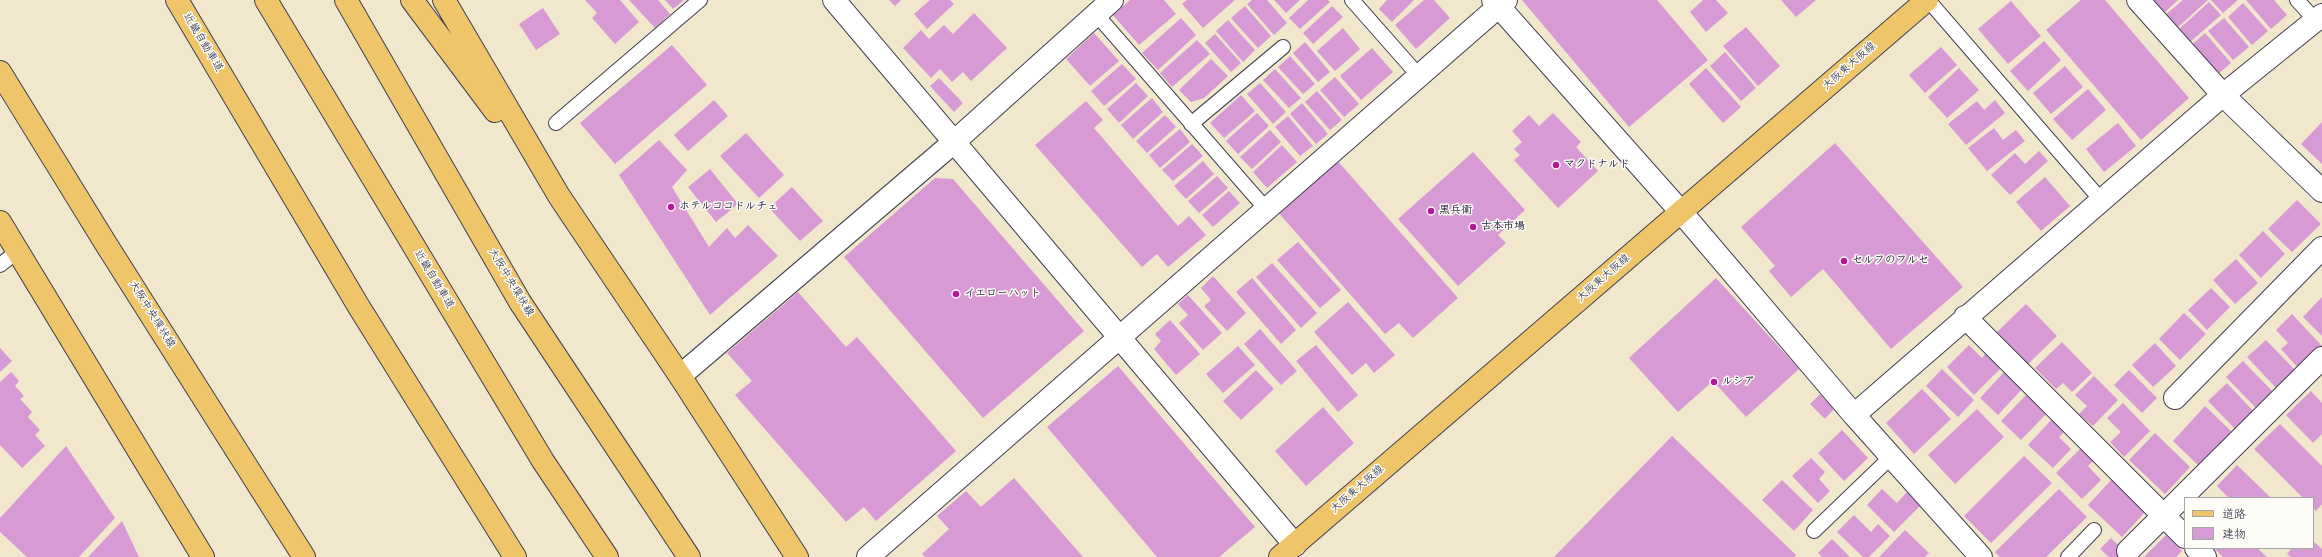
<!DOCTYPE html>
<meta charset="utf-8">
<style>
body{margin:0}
#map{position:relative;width:2322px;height:557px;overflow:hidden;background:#f0e7cd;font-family:"Gochi Hand","Klee One",sans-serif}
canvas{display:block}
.legend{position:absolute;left:2184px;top:497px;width:130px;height:52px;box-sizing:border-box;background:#fdfcf7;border:1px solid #a5a5ac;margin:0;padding:5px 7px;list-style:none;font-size:12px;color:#22223b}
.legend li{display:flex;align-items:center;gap:8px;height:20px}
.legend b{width:20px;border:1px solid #a5a5ac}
</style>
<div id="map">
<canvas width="2322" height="557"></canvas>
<ul class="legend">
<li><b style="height:5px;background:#eec569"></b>道路</li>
<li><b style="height:11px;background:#d89ad4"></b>建物</li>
</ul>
</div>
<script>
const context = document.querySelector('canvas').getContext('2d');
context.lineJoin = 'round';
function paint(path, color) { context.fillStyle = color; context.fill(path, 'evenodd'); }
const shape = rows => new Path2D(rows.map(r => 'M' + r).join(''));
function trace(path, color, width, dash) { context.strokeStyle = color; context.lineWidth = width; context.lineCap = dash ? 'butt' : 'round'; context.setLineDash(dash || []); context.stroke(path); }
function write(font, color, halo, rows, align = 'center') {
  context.font = font + ' "Gochi Hand","Klee One",sans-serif'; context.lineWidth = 3; context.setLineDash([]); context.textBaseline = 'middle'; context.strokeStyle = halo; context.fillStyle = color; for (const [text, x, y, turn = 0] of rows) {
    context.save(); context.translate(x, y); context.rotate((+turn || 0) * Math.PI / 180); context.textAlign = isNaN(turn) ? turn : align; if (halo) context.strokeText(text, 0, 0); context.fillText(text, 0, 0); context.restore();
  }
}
paint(shape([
 [585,0,620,0,639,22,615,44,592,18,597,13],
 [629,0,658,0,670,14,655,28],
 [665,0,684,0,673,9],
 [889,0,901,0,895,6],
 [930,0,950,0,954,4,927,29,914,14],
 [1130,0,1164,0,1176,14,1139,45,1113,15],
 [1187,0,1235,0,1203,28,1182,4],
 [1252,0,1267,0,1287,23,1274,35,1247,4],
 [1274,0,1300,0,1286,13],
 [1308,0,1328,0,1330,2,1300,29,1289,18],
 [1387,0,1414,0,1392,22,1379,9],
 [1424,0,1434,0,1450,18,1416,49,1395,25],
 [1522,0,1657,0,1708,60,1629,127],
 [1703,0,1716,0,1728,13,1706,32,1690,12],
 [1781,0,1816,0,1796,17],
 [2081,0,2105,0,2189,98,2141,140,2046,30],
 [2153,0,2178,0,2163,14],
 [2183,0,2208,0,2177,28,2165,15],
 [2211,0,2238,0,2223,13],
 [2246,0,2274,0,2287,15,2271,29],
 [2011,1,2041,36,2008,64,1978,29],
 [2209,2,2221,15,2189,43,2178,30],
 [2243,3,2268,31,2252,45,2228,17],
 [1245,6,1271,36,1258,48,1231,18],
 [1332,6,1343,17,1313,44,1303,33],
 [543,8,560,34,536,50,519,24],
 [974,13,1007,48,971,81,963,72,952,82,940,69,931,78,903,48,921,30,929,39,944,25,953,34],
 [1181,18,1196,35,1158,70,1142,53],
 [2224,18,2249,47,2233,60,2208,31],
 [1228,20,1255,50,1243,62,1216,31],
 [1746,27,1780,66,1758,86,1723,46],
 [1343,28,1360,49,1335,71,1317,51],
 [1094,33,1119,61,1090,86,1066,59],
 [2205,33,2231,63,2217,75,2191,45],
 [1215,34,1241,63,1231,72,1205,43],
 [1197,40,1210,54,1172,87,1160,73],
 [2044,41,2061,60,2028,91,2010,71],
 [1305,42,1330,72,1318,82,1293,53],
 [672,45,707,85,615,164,580,123],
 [1941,47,1957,65,1925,93,1909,75],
 [1372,48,1393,72,1361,100,1340,76],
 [1725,52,1756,88,1741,101,1710,66],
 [1290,56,1315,84,1303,94,1278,67],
 [1211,59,1228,76,1204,98,1191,102,1179,90],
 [1122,64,1136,79,1104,106,1091,91],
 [2065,66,2083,87,2051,114,2033,93],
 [1706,68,1741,107,1723,123,1689,84],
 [1959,68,1979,90,1947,118,1928,97],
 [1275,69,1301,98,1289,108,1263,80],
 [1335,77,1359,104,1344,117,1320,90],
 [939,78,963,103,954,112,930,86],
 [1136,83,1148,96,1119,123,1107,109],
 [1260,83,1286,112,1273,124,1247,94],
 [2088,89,2106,110,2072,140,2053,119],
 [1317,91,1342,120,1330,130,1305,102],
 [1241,95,1255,111,1224,138,1210,123],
 [1152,98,1163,112,1133,139,1121,125],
 [714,100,728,116,688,151,674,135],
 [1995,100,2005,113,1966,145,1948,124,1977,101,1984,110],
 [1086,101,1103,120,1094,128,1178,226,1189,216,1206,235,1168,267,1157,254,1142,267,1035,145],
 [1302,103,1328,134,1316,144,1290,114],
 [1257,113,1269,126,1238,154,1226,141],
 [1553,113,1581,142,1576,147,1598,171,1558,208,1514,160,1520,155,1514,149,1522,142,1512,131,1529,115,1539,126],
 [1165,115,1176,127,1147,153,1136,141],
 [1288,116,1313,146,1300,156,1275,127],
 [2322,122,2322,164,2301,144],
 [2118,123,2136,146,2104,172,2086,149],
 [1994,128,2003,140,2016,130,2025,141,1987,171,1968,148],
 [1180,129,1190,142,1160,168,1149,155],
 [1270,130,1281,142,1252,169,1240,157],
 [746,133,784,175,759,198,720,156],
 [659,140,687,170,672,187,709,247,727,228,735,238,748,225,778,256,710,315,619,175],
 [1835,143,1963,287,1891,349,1823,269,1791,297,1769,271,1775,266,1741,227],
 [1192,144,1203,156,1173,181,1162,170],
 [1282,145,1297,162,1267,188,1253,172],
 [2039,151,2048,161,2010,195,1991,175,2015,153,2025,164],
 [1473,152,1525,210,1498,235,1506,243,1458,286,1398,219],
 [1336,159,1458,298,1413,338,1399,323,1385,334,1277,211],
 [1203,161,1214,174,1186,199,1174,186],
 [710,169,738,204,716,222,688,187],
 [1217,176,1228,188,1199,213,1188,201],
 [2045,177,2070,206,2041,231,2016,202],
 [935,178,953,179,1084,331,983,418,844,257],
 [792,187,823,221,800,241,769,208],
 [1229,191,1240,203,1213,227,1202,215],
 [2297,200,2321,224,2292,252,2268,229],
 [2263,231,2285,254,2261,278,2239,255],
 [1298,242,1341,290,1320,308,1277,260],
 [2236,259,2258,283,2235,304,2213,280],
 [1272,263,1317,313,1301,328,1256,277],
 [1213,276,1246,313,1227,331,1204,306,1211,300,1201,288],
 [1252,278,1296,330,1281,344,1236,292],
 [1716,278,1799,369,1746,417,1713,381,1678,412,1629,358],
 [2211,288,2230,307,2207,330,2188,310],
 [798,292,846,347,857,337,956,451,876,521,864,507,846,522,735,395,752,381,727,353],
 [1188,295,1222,333,1203,350,1179,323,1188,315,1178,304],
 [2322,297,2322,336,2303,317],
 [1348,302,1395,355,1374,373,1366,363,1352,375,1314,332],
 [2026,304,2057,336,2028,364,1997,332],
 [2184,313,2206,334,2180,360,2159,339],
 [2292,314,2322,346,2299,369,2281,349,2288,343,2276,330],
 [1170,320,1200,354,1176,375,1154,349,1161,341,1155,334],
 [1260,329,1297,371,1281,385,1244,344],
 [2266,340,2296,371,2277,389,2247,357],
 [2062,342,2092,373,2072,392,2063,383,2056,389,2035,368],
 [2155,343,2176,366,2153,387,2132,365],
 [1316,345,1358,395,1338,412,1296,361],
 [1969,345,1982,358,1986,353,2001,368,1974,395,1947,367],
 [1238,346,1255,365,1223,393,1206,374],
 [0,348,12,361,0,372],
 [2243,361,2275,394,2258,410,2226,377],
 [1118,366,1255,527,1219,557,1157,557,1047,427],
 [1942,369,1974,400,1958,417,1926,386],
 [1256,370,1274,389,1241,420,1223,401],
 [2006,370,2024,387,1998,415,1980,398],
 [2129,370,2157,398,2142,413,2114,385],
 [11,372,19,381,15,386,24,396,20,399,32,412,28,417,40,430,35,435,45,446,22,468,0,445,0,382],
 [2094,376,2118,400,2093,426,2079,414,2087,406,2075,395],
 [2227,383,2256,414,2237,431,2208,401],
 [1922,389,1951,419,1914,454,1886,423],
 [2311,391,2322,403,2322,434,2313,443,2286,415],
 [2028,393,2048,412,2021,440,2001,421],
 [1820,394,1834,409,1825,419,1810,404],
 [2123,403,2150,431,2124,457,2110,442,2121,432,2107,418],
 [2205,406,2232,432,2199,466,2173,441],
 [1323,407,1354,443,1306,486,1275,451],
 [1977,409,2004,437,1955,484,1928,455],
 [2053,418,2066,430,2059,437,2071,449,2053,468,2028,445],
 [2280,424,2322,466,2322,504,2316,511,2313,508,2313,498,2303,498,2254,449],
 [1842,430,1868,458,1844,481,1818,453],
 [2155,433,2190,467,2165,494,2129,460],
 [1672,436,1796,555,1794,557,1554,557],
 [66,446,115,518,79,557,27,557,0,532,0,518],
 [2081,448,2094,460,2088,466,2101,480,2082,499,2056,473],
 [2024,456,2052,483,1991,543,1964,516],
 [1811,458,1825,472,1819,479,1830,491,1818,503,1792,476],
 [2237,465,2271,498,2229,498,2217,486],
 [1014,478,1083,557,925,557,922,554,949,529,937,516,966,491,981,507],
 [2112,479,2146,511,2122,537,2088,505],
 [1782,480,1813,510,1794,531,1762,500],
 [1882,489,1897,503,1907,492,1921,505,1894,532,1867,505],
 [2059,489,2087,517,2046,557,2000,557,1995,552],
 [1854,515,1871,532,1878,524,1890,536,1869,557,1863,557,1837,532],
 [122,521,139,557,88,557],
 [1905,530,1929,553,1925,557,1879,557],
 [2166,535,2182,551,2176,557,2144,557],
 [2111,538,2130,557,2109,557,2100,549],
 [1832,539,1850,557,1822,557,1818,553],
 [2313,541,2322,549,2322,557,2291,557,2287,554,2292,548,2313,548],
 [2214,548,2257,548,2267,557,2223,557]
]), '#d89ad4');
const service = shape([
 [1352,0,1419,76],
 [1928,0,2101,200],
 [2297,0,2315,20],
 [1096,14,1266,209],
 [556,123,700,0],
 [1191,124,1283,47],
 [0,265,18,251],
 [1814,531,1891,457],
 [2068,557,2094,530]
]);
const minor = shape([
 [834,0,1295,545],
 [1493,0,1682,213,1854,415,1981,557],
 [2138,0,2223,95,2322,191],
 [1965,317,2185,537],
 [680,376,954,142,1112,0],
 [2175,398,2322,248],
 [1854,415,2223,95,2322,15],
 [2196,548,2205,557],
 [2128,551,2322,358],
 [868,557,1506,0]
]);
const primary = shape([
 [346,0,520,302,689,557],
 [412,0,495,111],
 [444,0,559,196,680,376,797,557],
 [0,72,106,244,304,557],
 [0,222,203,557],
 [1280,557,1927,0]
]);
const motorway = shape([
 [177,0,359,307,515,557],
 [266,0,543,461,607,557]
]);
trace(service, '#414051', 16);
trace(minor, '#414051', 24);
trace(primary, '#414051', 24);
trace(motorway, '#414051', 24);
trace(service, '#fff', 14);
trace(minor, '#fff', 22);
trace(primary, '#eec569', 22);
trace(motorway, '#eec569', 22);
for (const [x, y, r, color] of [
 [1556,165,4,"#b5179e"],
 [671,207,4,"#b5179e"],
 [1431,211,4,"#b5179e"],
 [1473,227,4,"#b5179e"],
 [1844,261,4,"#b5179e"],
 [956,294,4,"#b5179e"],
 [1714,382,4,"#b5179e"]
]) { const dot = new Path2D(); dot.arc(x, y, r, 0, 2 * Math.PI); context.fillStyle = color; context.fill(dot); trace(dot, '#fdfcf7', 1.5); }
write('11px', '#22223b', '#fdfcf7', [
 ["近畿自動車道",202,43,59],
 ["大阪東大阪線",1850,67,-41],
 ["大阪東大阪線",1604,279,-41],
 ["近畿自動車道",433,280,59],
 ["大阪中央環状線",510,283,59],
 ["大阪中央環状線",151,315,58],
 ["大阪東大阪線",1358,490,-41]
]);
write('bold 11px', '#22223b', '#fdfcf7', [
 ["マクドナルド",1564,165],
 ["ホテルココドルチェ",679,207],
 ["黒兵衛",1439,211],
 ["古本市場",1481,227],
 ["セルフのフルセ",1852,261],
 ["イエローハット",964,294],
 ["ルシア",1722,382]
], 'left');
</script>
